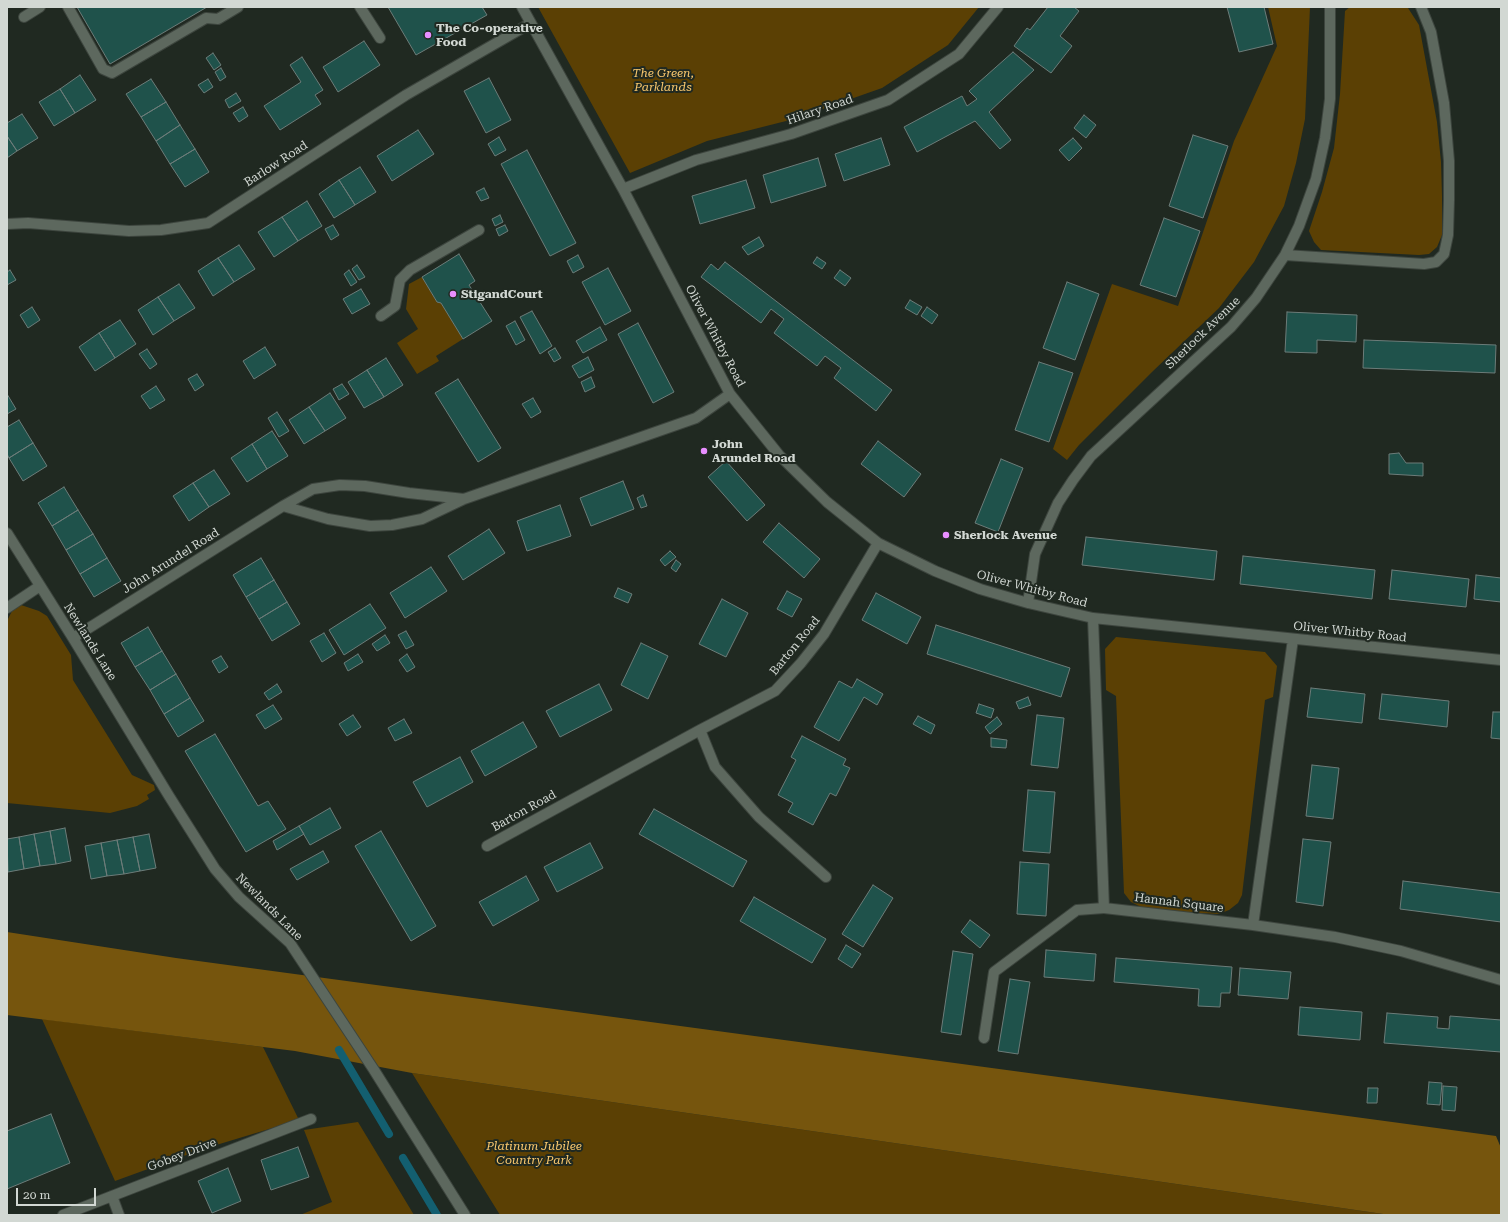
<!DOCTYPE html>
<style>
body{margin:0}
#map{position:relative;width:1508px;height:1222px;overflow:hidden;background:#202921;font-family:"Roboto Serif",serif}
canvas{display:block}
.frame{position:absolute;inset:0;border:8px solid #d2d8d3;pointer-events:none}
.scale{position:absolute;left:16px;top:1188px;width:80px;height:18px;box-sizing:border-box;border:2px solid #d2d8d3;border-top:0;padding-left:5px;font-size:12px;line-height:14px;white-space:nowrap;color:#d2d8d3;-webkit-text-stroke:3px #202921;paint-order:stroke}
</style>
<div id="map">
<canvas width="1508" height="1222"></canvas>
<div class="frame"></div>
<div class="scale">20 m</div>
</div>
<script>
const context = document.querySelector('canvas').getContext('2d');
context.lineJoin = 'round';
function paint(path, color) { context.fillStyle = color; context.fill(path, 'evenodd'); }
const shape = rows => new Path2D(rows.map(r => 'M' + r).join(''));
function trace(path, color, width, dash) { context.strokeStyle = color; context.lineWidth = width; context.lineCap = dash ? 'butt' : 'round'; context.setLineDash(dash || []); context.stroke(path); }
function write(font, color, halo, rows, align = 'center') {
  context.font = font + ' "Roboto Serif",serif'; context.lineWidth = 4; context.setLineDash([]); context.textBaseline = 'middle'; context.strokeStyle = halo; context.fillStyle = color; for (const [text, x, y, turn = 0] of rows) {
    context.save(); context.translate(x, y); context.rotate((+turn || 0) * Math.PI / 180); context.textAlign = isNaN(turn) ? turn : align; if (halo) context.strokeText(text, 0, 0); context.fillText(text, 0, 0); context.restore();
  }
}
paint(shape([
 [538,7,979,7,948,45,882,88,794,119,707,141,630,173],
 [1268,7,1310,7,1305,119,1296,163,1284,206,1254,262,1219,308,1152,372,1079,445,1067,460,1053,449,1112,284,1178,306,1234,141,1277,46],
 [1350,7,1405,7,1408,8,1419,25,1437,122,1441,162,1442,196,1442,235,1437,247,1429,254,1419,255,1321,250,1314,242,1309,231,1322,192,1334,148,1340,94,1345,11],
 [422,277,437,302,441,303,463,339,436,356,439,361,417,374,397,343,418,329,406,309,409,284],
 [21,605,39,611,47,616,71,655,73,680,132,775,154,785,155,790,147,795,149,799,137,806,110,813,7,803,7,621,12,611],
 [1116,637,1265,652,1277,666,1273,697,1265,700,1242,895,1238,903,1229,910,1219,914,1182,912,1141,907,1131,902,1124,893,1116,696,1106,690,1105,649],
 [42,1019,263,1047,299,1120,203,1149,115,1181],
 [412,1073,1390,1215,500,1215],
 [358,1122,414,1215,300,1215,332,1202,304,1130]
]), '#5b4004');
paint(shape([
 [7,932,176,958,1496,1136,1501,1148,1501,1215,1390,1215,412,1073,295,1051,7,1015]
]), '#76550d');
trace(shape([
 [339,1050,389,1134],
 [403,1158,437,1215]
]), '#135f70', 8);
const building = shape([
 [77,7,207,7,110,64,77,7],
 [388,7,482,7,487,15,416,55,388,7],
 [1048,7,1074,7,1079,11,1060,36,1072,46,1051,73,1014,46,1027,28,1030,30,1048,7],
 [1227,7,1264,7,1273,44,1239,52,1227,7],
 [364,41,380,65,338,92,323,67,364,41],
 [1013,52,1034,70,989,112,1011,140,1000,149,975,121,917,152,904,127,962,96,967,106,977,99,969,91,1013,52],
 [213,53,221,65,214,70,206,58,213,53],
 [302,57,323,90,315,95,321,104,280,130,264,106,301,82,290,65,302,57],
 [221,68,226,77,220,81,215,72,221,68],
 [80,75,96,100,75,113,60,89,80,75],
 [489,78,511,120,486,133,464,91,489,78],
 [151,79,166,102,141,117,126,94,151,79],
 [208,79,213,87,204,93,198,85,208,79],
 [60,89,75,113,54,126,39,102,60,89],
 [236,93,241,101,229,108,225,100,236,93],
 [166,102,180,125,156,141,141,117,166,102],
 [243,107,248,116,239,122,233,113,243,107],
 [22,114,38,138,17,151,7,136,7,123,22,114],
 [1084,115,1096,125,1086,138,1074,128,1084,115],
 [180,125,195,149,170,164,156,141,180,125],
 [418,130,434,154,392,181,377,156,418,130],
 [1193,135,1228,146,1203,218,1169,206,1193,135],
 [7,136,17,151,7,158,7,136],
 [499,137,506,150,495,156,488,144,499,137],
 [881,138,890,165,844,181,835,154,881,138],
 [1073,138,1082,148,1069,161,1059,150,1073,138],
 [195,149,209,172,185,187,170,164,195,149],
 [527,150,576,243,550,256,501,164,527,150],
 [818,158,826,186,771,203,763,175,818,158],
 [360,167,376,192,355,205,339,180,360,167],
 [339,180,355,205,334,218,319,194,339,180],
 [746,180,755,208,700,224,692,196,746,180],
 [484,188,489,198,481,201,476,192,484,188],
 [307,201,322,226,298,241,282,217,307,201],
 [500,215,503,222,495,226,492,219,500,215],
 [282,217,298,241,274,257,258,232,282,217],
 [1164,218,1200,231,1176,297,1140,285,1164,218],
 [333,225,339,235,331,240,325,229,333,225],
 [505,225,508,231,499,236,496,229,505,225],
 [759,237,764,246,748,255,742,247,759,237],
 [239,245,255,269,234,282,218,258,239,245],
 [459,254,475,281,469,285,492,321,463,339,441,303,437,302,422,277,459,254],
 [578,255,584,267,573,273,567,261,578,255],
 [817,257,826,263,822,269,813,263,817,257],
 [218,258,234,282,213,296,198,271,218,258],
 [725,262,892,390,876,411,834,378,841,368,825,356,817,366,774,333,784,319,771,309,761,323,701,277,711,264,718,270,725,262],
 [357,265,365,277,359,280,352,269,357,265],
 [608,268,631,311,605,325,582,282,608,268],
 [10,270,16,280,7,285,7,272,10,270],
 [349,270,357,282,351,286,344,274,349,270],
 [840,270,851,278,845,286,834,278,840,270],
 [1067,282,1099,294,1075,360,1043,348,1067,282],
 [179,284,195,308,174,321,158,297,179,284],
 [361,289,370,304,352,314,343,299,361,289],
 [158,297,174,321,153,335,138,310,158,297],
 [910,300,922,307,917,315,905,308,910,300],
 [32,307,40,320,28,328,20,315,32,307],
 [927,307,938,315,932,324,921,316,927,307],
 [532,311,552,346,540,354,520,317,532,311],
 [1287,312,1357,315,1356,342,1317,340,1317,353,1285,352,1287,312],
 [120,320,136,344,115,358,99,333,120,320],
 [515,321,525,340,516,345,506,326,515,321],
 [638,323,674,392,653,403,618,334,638,323],
 [600,327,607,340,583,353,576,341,600,327],
 [99,333,115,358,95,371,79,347,99,333],
 [1364,340,1496,345,1495,373,1363,368,1364,340],
 [265,347,276,365,254,379,243,361,265,347],
 [555,348,561,358,554,362,548,352,555,348],
 [147,349,157,364,150,369,139,354,147,349],
 [588,357,594,370,579,378,572,366,588,357],
 [386,358,403,385,384,397,367,370,386,358],
 [1039,362,1073,373,1049,442,1015,430,1039,362],
 [367,370,384,397,364,408,348,382,367,370],
 [197,374,204,385,195,391,188,379,197,374],
 [591,377,595,387,585,392,581,382,591,377],
 [458,379,501,448,478,462,435,393,458,379],
 [342,384,349,394,339,400,333,389,342,384],
 [156,386,165,400,150,409,141,396,156,386],
 [330,393,346,418,325,431,309,407,330,393],
 [7,394,16,409,7,414,7,394],
 [533,398,541,412,531,418,522,404,533,398],
 [309,407,325,431,304,444,289,420,309,407],
 [277,412,289,431,279,437,268,418,277,412],
 [19,420,33,443,9,458,7,454,7,427,19,420],
 [272,431,288,456,267,469,252,444,272,431],
 [878,441,921,474,904,497,861,464,878,441],
 [33,443,47,466,23,481,9,458,33,443],
 [252,444,267,469,247,482,231,458,252,444],
 [1399,453,1406,463,1423,463,1423,476,1389,474,1389,454,1399,453],
 [1001,459,1023,468,998,532,975,523,1001,459],
 [726,461,765,505,747,521,708,477,726,461],
 [214,470,230,494,209,507,193,483,214,470],
 [623,481,634,509,591,526,580,498,623,481],
 [193,483,209,507,189,521,173,496,193,483],
 [64,487,78,510,52,526,38,503,64,487],
 [643,495,647,506,641,508,637,498,643,495],
 [560,505,571,536,527,551,517,521,560,505],
 [78,510,93,534,66,550,52,526,78,510],
 [779,523,820,559,804,578,763,542,779,523],
 [489,529,505,553,463,580,448,556,489,529],
 [93,534,107,558,80,574,66,550,93,534],
 [1086,537,1217,551,1214,580,1082,565,1086,537],
 [670,551,676,557,665,566,660,560,670,551],
 [1243,556,1375,570,1372,599,1240,584,1243,556],
 [107,558,121,581,94,597,80,574,107,558],
 [261,558,274,580,246,597,233,575,261,558],
 [676,560,681,564,676,572,671,568,676,560],
 [431,567,447,591,405,618,390,593,431,567],
 [1392,570,1469,579,1466,607,1389,599,1392,570],
 [1476,575,1501,578,1501,602,1474,599,1476,575],
 [274,580,287,602,259,619,246,597,274,580],
 [618,588,632,594,628,603,614,597,618,588],
 [787,591,802,599,792,617,777,609,787,591],
 [876,593,921,617,907,644,862,620,876,593],
 [722,599,748,613,726,657,699,644,722,599],
 [287,602,300,624,272,641,259,619,287,602],
 [370,604,386,628,344,655,329,630,370,604],
 [936,625,1070,668,1061,697,927,654,936,625],
 [148,627,162,651,135,667,121,643,148,627],
 [406,631,414,645,406,649,398,635,406,631],
 [324,633,336,653,322,662,310,641,324,633],
 [385,635,390,643,377,651,372,644,385,635],
 [641,643,668,656,648,699,621,685,641,643],
 [162,651,176,674,150,690,135,667,162,651],
 [358,654,363,662,348,671,344,663,358,654],
 [407,654,415,667,407,672,399,660,407,654],
 [221,656,228,667,219,673,212,661,221,656],
 [176,674,190,698,164,714,150,690,176,674],
 [857,679,883,694,877,705,864,697,839,741,814,727,839,681,852,688,857,679],
 [277,684,282,692,269,700,264,693,277,684],
 [599,684,612,710,560,737,546,711,599,684],
 [1311,688,1365,694,1362,723,1307,717,1311,688],
 [1382,694,1449,701,1447,727,1379,719,1382,694],
 [1028,697,1031,705,1019,709,1016,702,1028,697],
 [190,698,204,721,178,737,164,714,190,698],
 [979,704,994,709,991,718,976,713,979,704],
 [273,705,282,719,265,729,256,715,273,705],
 [1493,712,1501,712,1501,739,1491,738,1493,712],
 [353,715,361,727,347,736,339,724,353,715],
 [1037,715,1064,718,1058,768,1031,765,1037,715],
 [918,716,935,725,931,734,913,724,918,716],
 [997,717,1002,724,990,734,985,727,997,717],
 [404,719,412,733,395,741,388,728,404,719],
 [523,722,537,747,485,776,471,751,523,722],
 [215,734,258,806,268,801,286,829,246,852,185,751,215,734],
 [802,736,846,759,843,765,850,768,836,796,830,793,813,825,788,812,793,803,778,795,796,760,791,757,802,736],
 [991,738,1007,740,1006,748,991,747,991,738],
 [460,757,473,782,427,807,413,782,460,757],
 [1312,765,1339,768,1333,819,1306,816,1312,765],
 [1028,790,1055,792,1050,853,1023,851,1028,790],
 [330,808,341,828,310,845,299,826,330,808],
 [654,809,747,861,733,887,639,834,654,809],
 [299,826,304,834,277,850,273,841,299,826],
 [65,828,71,861,56,864,50,831,65,828],
 [50,831,56,864,40,866,34,834,50,831],
 [381,831,436,926,411,941,355,846,381,831],
 [34,834,40,866,24,869,19,837,34,834],
 [149,834,156,868,140,871,133,837,149,834],
 [19,837,24,869,8,872,7,839,19,837],
 [133,837,140,871,124,874,117,840,133,837],
 [1303,839,1331,842,1323,906,1296,902,1303,839],
 [117,840,124,874,107,876,101,843,117,840],
 [101,843,107,876,91,879,85,846,101,843],
 [590,843,603,868,557,892,544,867,590,843],
 [323,851,329,862,297,880,290,869,323,851],
 [1020,862,1049,864,1046,916,1017,914,1020,862],
 [526,876,539,900,493,926,479,902,526,876],
 [1403,881,1501,893,1501,922,1400,909,1403,881],
 [873,885,893,898,863,947,842,934,873,885],
 [754,897,826,939,812,963,740,921,754,897],
 [970,920,990,935,980,948,961,932,970,920],
 [846,945,861,954,852,968,838,959,846,945],
 [1046,950,1096,954,1094,981,1044,977,1046,950],
 [953,951,973,954,961,1035,941,1032,953,951],
 [1116,958,1232,967,1230,993,1221,993,1220,1007,1198,1006,1199,989,1114,982,1116,958],
 [1240,968,1291,972,1288,999,1238,995,1240,968],
 [1010,979,1030,982,1018,1054,998,1051,1010,979],
 [1300,1007,1362,1012,1360,1040,1298,1035,1300,1007],
 [1387,1013,1438,1017,1437,1028,1449,1029,1450,1016,1501,1020,1501,1052,1384,1043,1387,1013],
 [1429,1082,1442,1083,1440,1105,1427,1104,1429,1082],
 [1443,1086,1457,1087,1455,1111,1442,1110,1443,1086],
 [1368,1088,1378,1088,1377,1103,1367,1103,1368,1088],
 [51,1114,70,1163,7,1189,7,1131,51,1114],
 [298,1147,309,1177,271,1190,261,1160,298,1147],
 [228,1168,241,1201,212,1213,198,1181,228,1168]
]);
paint(building, '#1f524b');
trace(building, '#6c7c79', 1);
const service = shape([
 [68,7,103,69,112,73,206,18,218,19,238,7],
 [360,7,380,38],
 [24,17,40,7],
 [381,316,395,306,400,280,410,270,479,230],
 [984,1038,994,972,1077,910,1104,908]
]);
const minor = shape([
 [522,7,623,189,730,394,779,455,827,502,878,543,935,571,980,589,1028,603,1093,618,1501,660],
 [623,189,696,160,791,134,888,100,959,54,998,7],
 [7,224,28,223,129,231,161,230,208,223,406,95,531,23],
 [1285,255,1424,264,1436,262,1444,254,1448,235,1449,200,1449,161,1444,103,1431,32,1421,7],
 [283,506,313,489,340,485,365,486,409,493,464,499],
 [7,533,73,638,169,796,215,869,239,897,290,943,374,1070,465,1215],
 [1028,603,1035,554,1058,503,1073,480,1091,456,1231,327,1256,298,1285,255,1299,226,1316,179,1325,138,1330,99,1330,7],
 [7,608,40,586],
 [1093,618,1104,908,1253,925,1293,639],
 [73,638,283,506,328,519,370,526,392,525,422,519,464,499,696,418,730,394],
 [700,730,715,767,759,817,826,877],
 [487,846,700,730,775,691,801,663,824,634,878,543],
 [1253,925,1335,937,1401,951,1501,980],
 [112,1196,119,1215],
 [63,1215,311,1119]
]);
trace(service, '#3d453e', 12);
trace(minor, '#3d453e', 12);
trace(service, '#5d685e', 10);
trace(minor, '#5d685e', 10);
for (const [x, y, r, color] of [
 [428,35,4,"#e88eff"],
 [453,294,4,"#e88eff"],
 [704,451,4,"#e88eff"],
 [946,535,4,"#e88eff"]
]) { const dot = new Path2D(); dot.arc(x, y, r, 0, 2 * Math.PI); context.fillStyle = color; context.fill(dot); trace(dot, '#202921', 1.5); }
write('bold 12px', '#d2d8d3', '#202921', [
 ["The Co-operative",436,28],
 ["Food",436,42],
 ["StigandCourt",461,294],
 ["John",712,444],
 ["Arundel Road",712,458],
 ["Sherlock Avenue",954,535]
], 'left');
write('italic 12px', '#fac86d', '#202921', [
 ["The Green,",663,73],
 ["Parklands",663,87],
 ["Platinum Jubilee",534,1146],
 ["Country Park",534,1160]
]);
write('12px', '#d2d8d3', '#202921', [
 ["Hilary Road",820,110,-19],
 ["Barlow Road",276,164,-33],
 ["Sherlock Avenue",1203,333,-44],
 ["Oliver Whitby Road",715,336,62],
 ["John Arundel Road",171,561,-32],
 ["Oliver Whitby Road",1032,589,15],
 ["Oliver Whitby Road",1350,632,6],
 ["Newlands Lane",90,642,58],
 ["Barton Road",795,646,-51],
 ["Barton Road",524,811,-29],
 ["Hannah Square",1179,903,7],
 ["Newlands Lane",269,907,45],
 ["Gobey Drive",182,1155,-21]
]);
</script>
